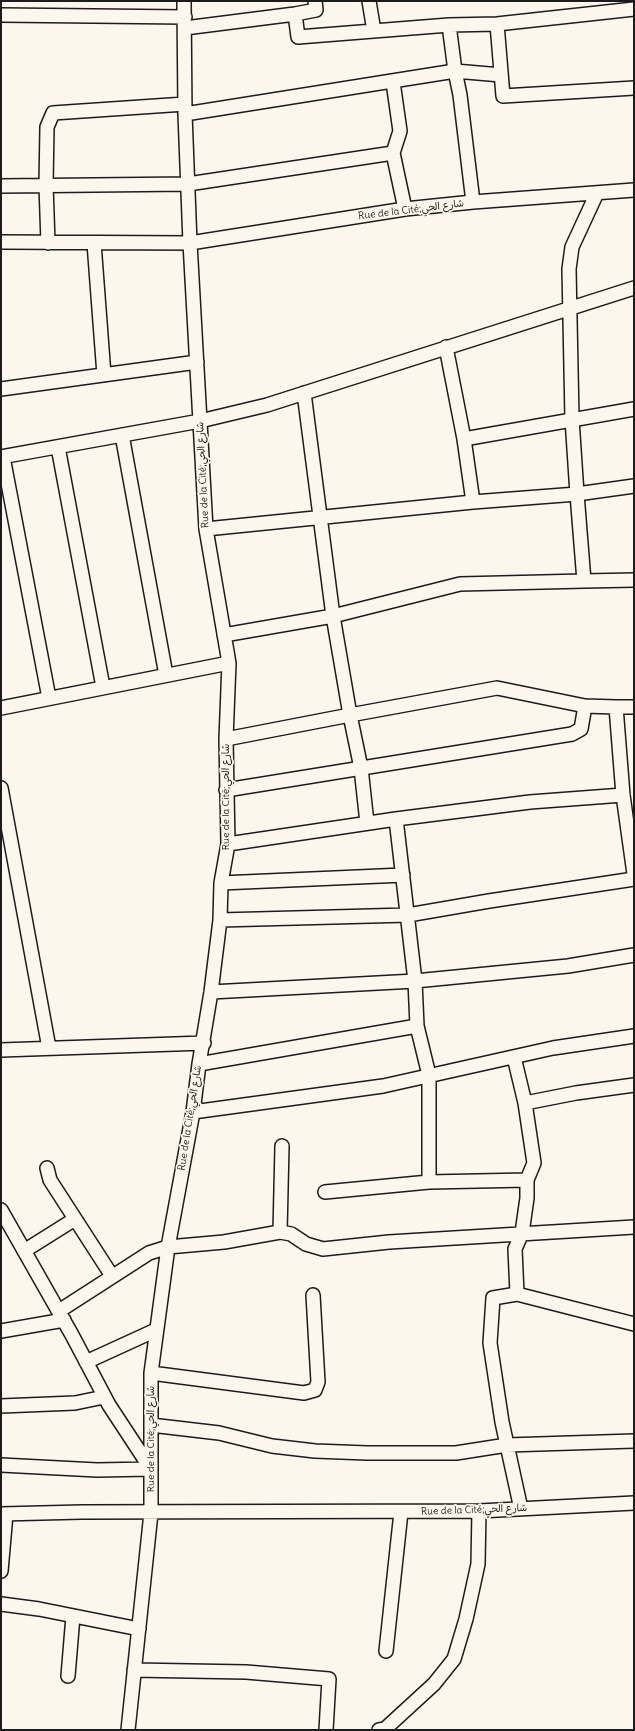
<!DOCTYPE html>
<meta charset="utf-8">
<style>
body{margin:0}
#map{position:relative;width:635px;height:1731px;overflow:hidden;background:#fbf7ec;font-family:Delius,sans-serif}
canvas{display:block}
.frame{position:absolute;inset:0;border:2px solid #1c1c1c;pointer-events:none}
</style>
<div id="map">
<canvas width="635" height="1731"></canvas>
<div class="frame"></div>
</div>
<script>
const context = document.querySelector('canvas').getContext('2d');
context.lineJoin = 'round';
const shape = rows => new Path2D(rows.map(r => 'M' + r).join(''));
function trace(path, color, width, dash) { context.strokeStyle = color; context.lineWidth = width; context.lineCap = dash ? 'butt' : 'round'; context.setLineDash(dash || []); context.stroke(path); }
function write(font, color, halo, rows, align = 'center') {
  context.font = font + ' Delius,"Playpen Sans Arabic",sans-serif'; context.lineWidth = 3.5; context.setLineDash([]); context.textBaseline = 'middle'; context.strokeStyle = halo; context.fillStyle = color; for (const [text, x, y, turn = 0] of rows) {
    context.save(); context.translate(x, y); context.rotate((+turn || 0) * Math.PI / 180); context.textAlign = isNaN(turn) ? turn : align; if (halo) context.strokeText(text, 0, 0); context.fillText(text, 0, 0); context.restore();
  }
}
const minor = shape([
 [369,1,374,31],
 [295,14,316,10,315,1],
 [1,15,185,17],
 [497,24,503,96,634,88],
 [449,25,497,24,634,9],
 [185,114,455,71,449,25,298,37,295,14,185,28],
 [393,153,405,209],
 [1,186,188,184,393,153,400,131,393,82],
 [473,202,460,95,455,71,501,75],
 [1,242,190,243,405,209,473,202,634,190],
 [48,243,46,185,47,127,53,113,185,104],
 [94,243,104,375],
 [446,347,464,439,473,502],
 [1,389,197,362],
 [304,393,333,616,350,715,497,688,585,706,616,707],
 [122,435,166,675],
 [464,439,634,409],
 [58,447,103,687],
 [1,457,200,421,267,405,634,288],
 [3,457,49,698],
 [634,486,577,494,584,581,634,580],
 [206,529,473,502,577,494,572,419,569,269,572,247,597,193],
 [224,635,333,616,460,584,584,581],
 [634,707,616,707,623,795,634,874],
 [1,708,229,663],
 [226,739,350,715,361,768,367,823],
 [1,788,49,1048],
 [226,790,572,734,581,729,585,706],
 [228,844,396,819],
 [221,883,403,875],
 [220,920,408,915,489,901,634,879],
 [211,992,415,981,568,966,634,955],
 [417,1026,415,981,396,819,530,802,623,795],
 [1,1050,204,1043],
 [514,1057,525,1103,534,1163,527,1180,527,1198,522,1233,515,1249,517,1294],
 [199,1064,417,1026,429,1075,429,1182],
 [525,1103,576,1093,634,1085],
 [193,1112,383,1086,553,1048,634,1036],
 [47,1168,50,1180,112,1276],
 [325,1192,429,1182,527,1180],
 [1,1210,72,1335,109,1405,151,1469],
 [280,1232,282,1146],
 [24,1251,75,1219],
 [59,1311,149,1253,168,1247,224,1242,280,1232,291,1234,306,1244,323,1249,389,1242,634,1227],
 [1,1331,64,1320],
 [86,1362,156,1330],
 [151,1373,304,1393,315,1390,318,1382,313,1295],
 [1,1406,75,1403,104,1397],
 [151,1425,219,1433,272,1446,315,1451,367,1453,456,1453,507,1445,634,1441],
 [1,1465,97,1470,151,1469],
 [521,1509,502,1422,490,1343,493,1298,517,1294,634,1324],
 [1,1514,82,1512,479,1511,634,1503],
 [1,1571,6,1514],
 [1,1604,39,1609,139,1629],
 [386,1651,401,1512],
 [134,1670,246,1672,329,1679,326,1730],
 [68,1676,73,1616],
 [128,1730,151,1513,151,1373,168,1247,193,1112,199,1064,211,992,220,920,221,883,228,844,226,739,229,663,206,529,190,243,185,114,184,1],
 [379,1730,385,1729,434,1684,454,1659,466,1619,478,1564,479,1511]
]);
trace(minor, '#1c1c1c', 16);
trace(minor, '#fbf7ec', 13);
write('10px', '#1c1c1c', '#fbf7ec', [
 ["Rue de la Cité;شارع الحي",411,210,-7],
 ["Rue de la Cité;شارع الحي",203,475,-93],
 ["Rue de la Cité;شارع الحي",226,797,-90],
 ["Rue de la Cité;شارع الحي",190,1118,-81],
 ["Rue de la Cité;شارع الحي",151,1439,-90],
 ["Rue de la Cité;شارع الحي",474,1510,-2]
]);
</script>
